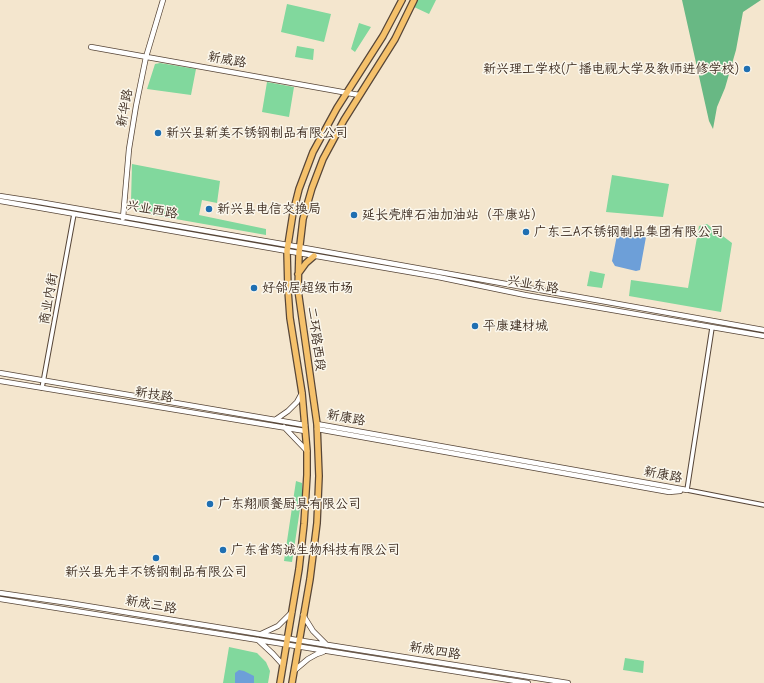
<!DOCTYPE html>
<meta charset="utf-8">
<style>
body{margin:0}
canvas{display:block;background:#f4e6ce}
</style>
<canvas width="764" height="683"></canvas>
<script>
const context = document.querySelector('canvas').getContext('2d');
context.lineJoin = 'round';
function paint(path, color) { context.fillStyle = color; context.fill(path, 'evenodd'); }
const shape = rows => new Path2D(rows.map(r => 'M' + r).join(''));
function trace(path, color, width, dash) { context.strokeStyle = color; context.lineWidth = width; context.lineCap = dash ? 'butt' : 'round'; context.setLineDash(dash || []); context.stroke(path); }
function write(font, color, halo, rows, align = 'center') {
  context.font = font + ' "Comic Neue","LXGW WenKai TC",sans-serif'; context.lineWidth = 3; context.setLineDash([]); context.textBaseline = 'middle'; context.strokeStyle = halo; context.fillStyle = color; for (const [text, x, y, turn = 0] of rows) {
    context.save(); context.translate(x, y); context.rotate((+turn || 0) * Math.PI / 180); context.textAlign = isNaN(turn) ? turn : align; if (halo) context.strokeText(text, 0, 0); context.fillText(text, 0, 0); context.restore();
  }
}
paint(shape([
 [417,0,436,0,429,14,414,7],
 [287,4,331,14,324,42,281,32],
 [359,23,371,27,355,52,351,49],
 [297,46,314,49,313,60,295,57],
 [160,63,196,69,191,95,147,89,155,64],
 [267,82,294,87,289,117,262,112],
 [132,164,220,181,217,203,202,200,199,215,266,229,266,235,136,212,133,209,131,201],
 [612,175,669,184,663,217,606,212],
 [707,224,732,243,721,312,629,296,631,280,688,288,699,226],
 [590,271,605,274,602,288,587,286],
 [296,481,302,483,302,496,292,562,284,561],
 [229,647,257,653,266,662,270,671,268,683,223,683],
 [625,658,644,661,643,673,623,670]
]), '#81d89d');
paint(shape([
 [682,0,761,0,743,12,736,50,725,88,717,107,713,129,709,121]
]), '#68b884');
paint(shape([
 [617,235,646,237,640,270,636,271,615,266,612,261],
 [239,670,244,671,254,676,254,683,235,683,235,673]
]), '#6d9fd8');
const minor = shape([
 [712,328,687,490,764,505],
 [42,388,74,214]
]);
const tertiary = shape([
 [91,47,359,95],
 [0,196,39,202,288,245,764,330],
 [0,201,287,251,438,277,525,295,764,336],
 [123,218,129,149,136,106,146,57,163,0],
 [0,373,305,425],
 [0,381,305,431],
 [275,420,288,411,297,402,302,393],
 [317,424,687,490],
 [284,427,307,451],
 [317,429,669,492,680,491],
 [0,593,69,603,259,634,568,683],
 [0,599,528,683],
 [303,615,313,631,327,645],
 [261,634,278,626,292,612],
 [258,640,273,654,283,665],
 [295,670,308,659,317,654,323,652]
]);
const primary = shape([
 [298,274,306,263,314,256],
 [280,683,299,569,304,524,307,475,307,451,302,393,290,318,288,290,287,251,293,213,299,189,313,152,337,108,383,36,402,0],
 [292,683,310,579,317,523,319,476,317,424,298,290,299,253,303,219,312,188,323,159,344,120,395,39,414,0]
]);
trace(minor, '#574638', 5.5);
trace(tertiary, '#574638', 6);
trace(primary, '#574638', 8);
trace(minor, '#fff', 3.5);
trace(tertiary, '#fff', 4.5);
trace(primary, '#f5c16b', 5.5);
for (const [x, y, r, color] of [
 [747,69,4,"#1f6fb2"],
 [158,133,4,"#1f6fb2"],
 [209,209,4,"#1f6fb2"],
 [354,215,4,"#1f6fb2"],
 [526,232,4,"#1f6fb2"],
 [254,288,4,"#1f6fb2"],
 [475,326,4,"#1f6fb2"],
 [210,504,4,"#1f6fb2"],
 [223,550,4,"#1f6fb2"],
 [156,558,4,"#1f6fb2"]
]) { const dot = new Path2D(); dot.arc(x, y, r, 0, 2 * Math.PI); context.fillStyle = color; context.fill(dot); trace(dot, '#fbf7ec', 1.5); }
write('13px', '#3b2a1e', '#fbf7ec', [
 ["新威路",227,60,10],
 ["新华路",125,108,-80],
 ["兴业西路",152,210,10],
 ["兴业东路",533,285,10],
 ["商业内街",49,299,-80],
 ["二环路西段",316,339,82],
 ["新技路",154,395,9],
 ["新康路",346,418,10],
 ["新康路",663,475,11],
 ["新成三路",151,605,10],
 ["新成四路",435,651,9]
]);
write('13px', '#3b2a1e', '#fbf7ec', [
 ["新兴理工学校(广播电视大学及教师进修学校)",739,69,"right"],
 ["新兴县新美不锈钢制品有限公司",166,133],
 ["新兴县电信交换局",217,209],
 ["延长壳牌石油加油站（平康站）",362,215],
 ["广东三A不锈钢制品集团有限公司",534,232],
 ["好邻居超级市场",262,288],
 ["平康建材城",483,326],
 ["广东翔顺餐厨具有限公司",218,504],
 ["广东省筠诚生物科技有限公司",231,550],
 ["新兴县先丰不锈钢制品有限公司",156,572,"center"]
], 'left');
</script>
